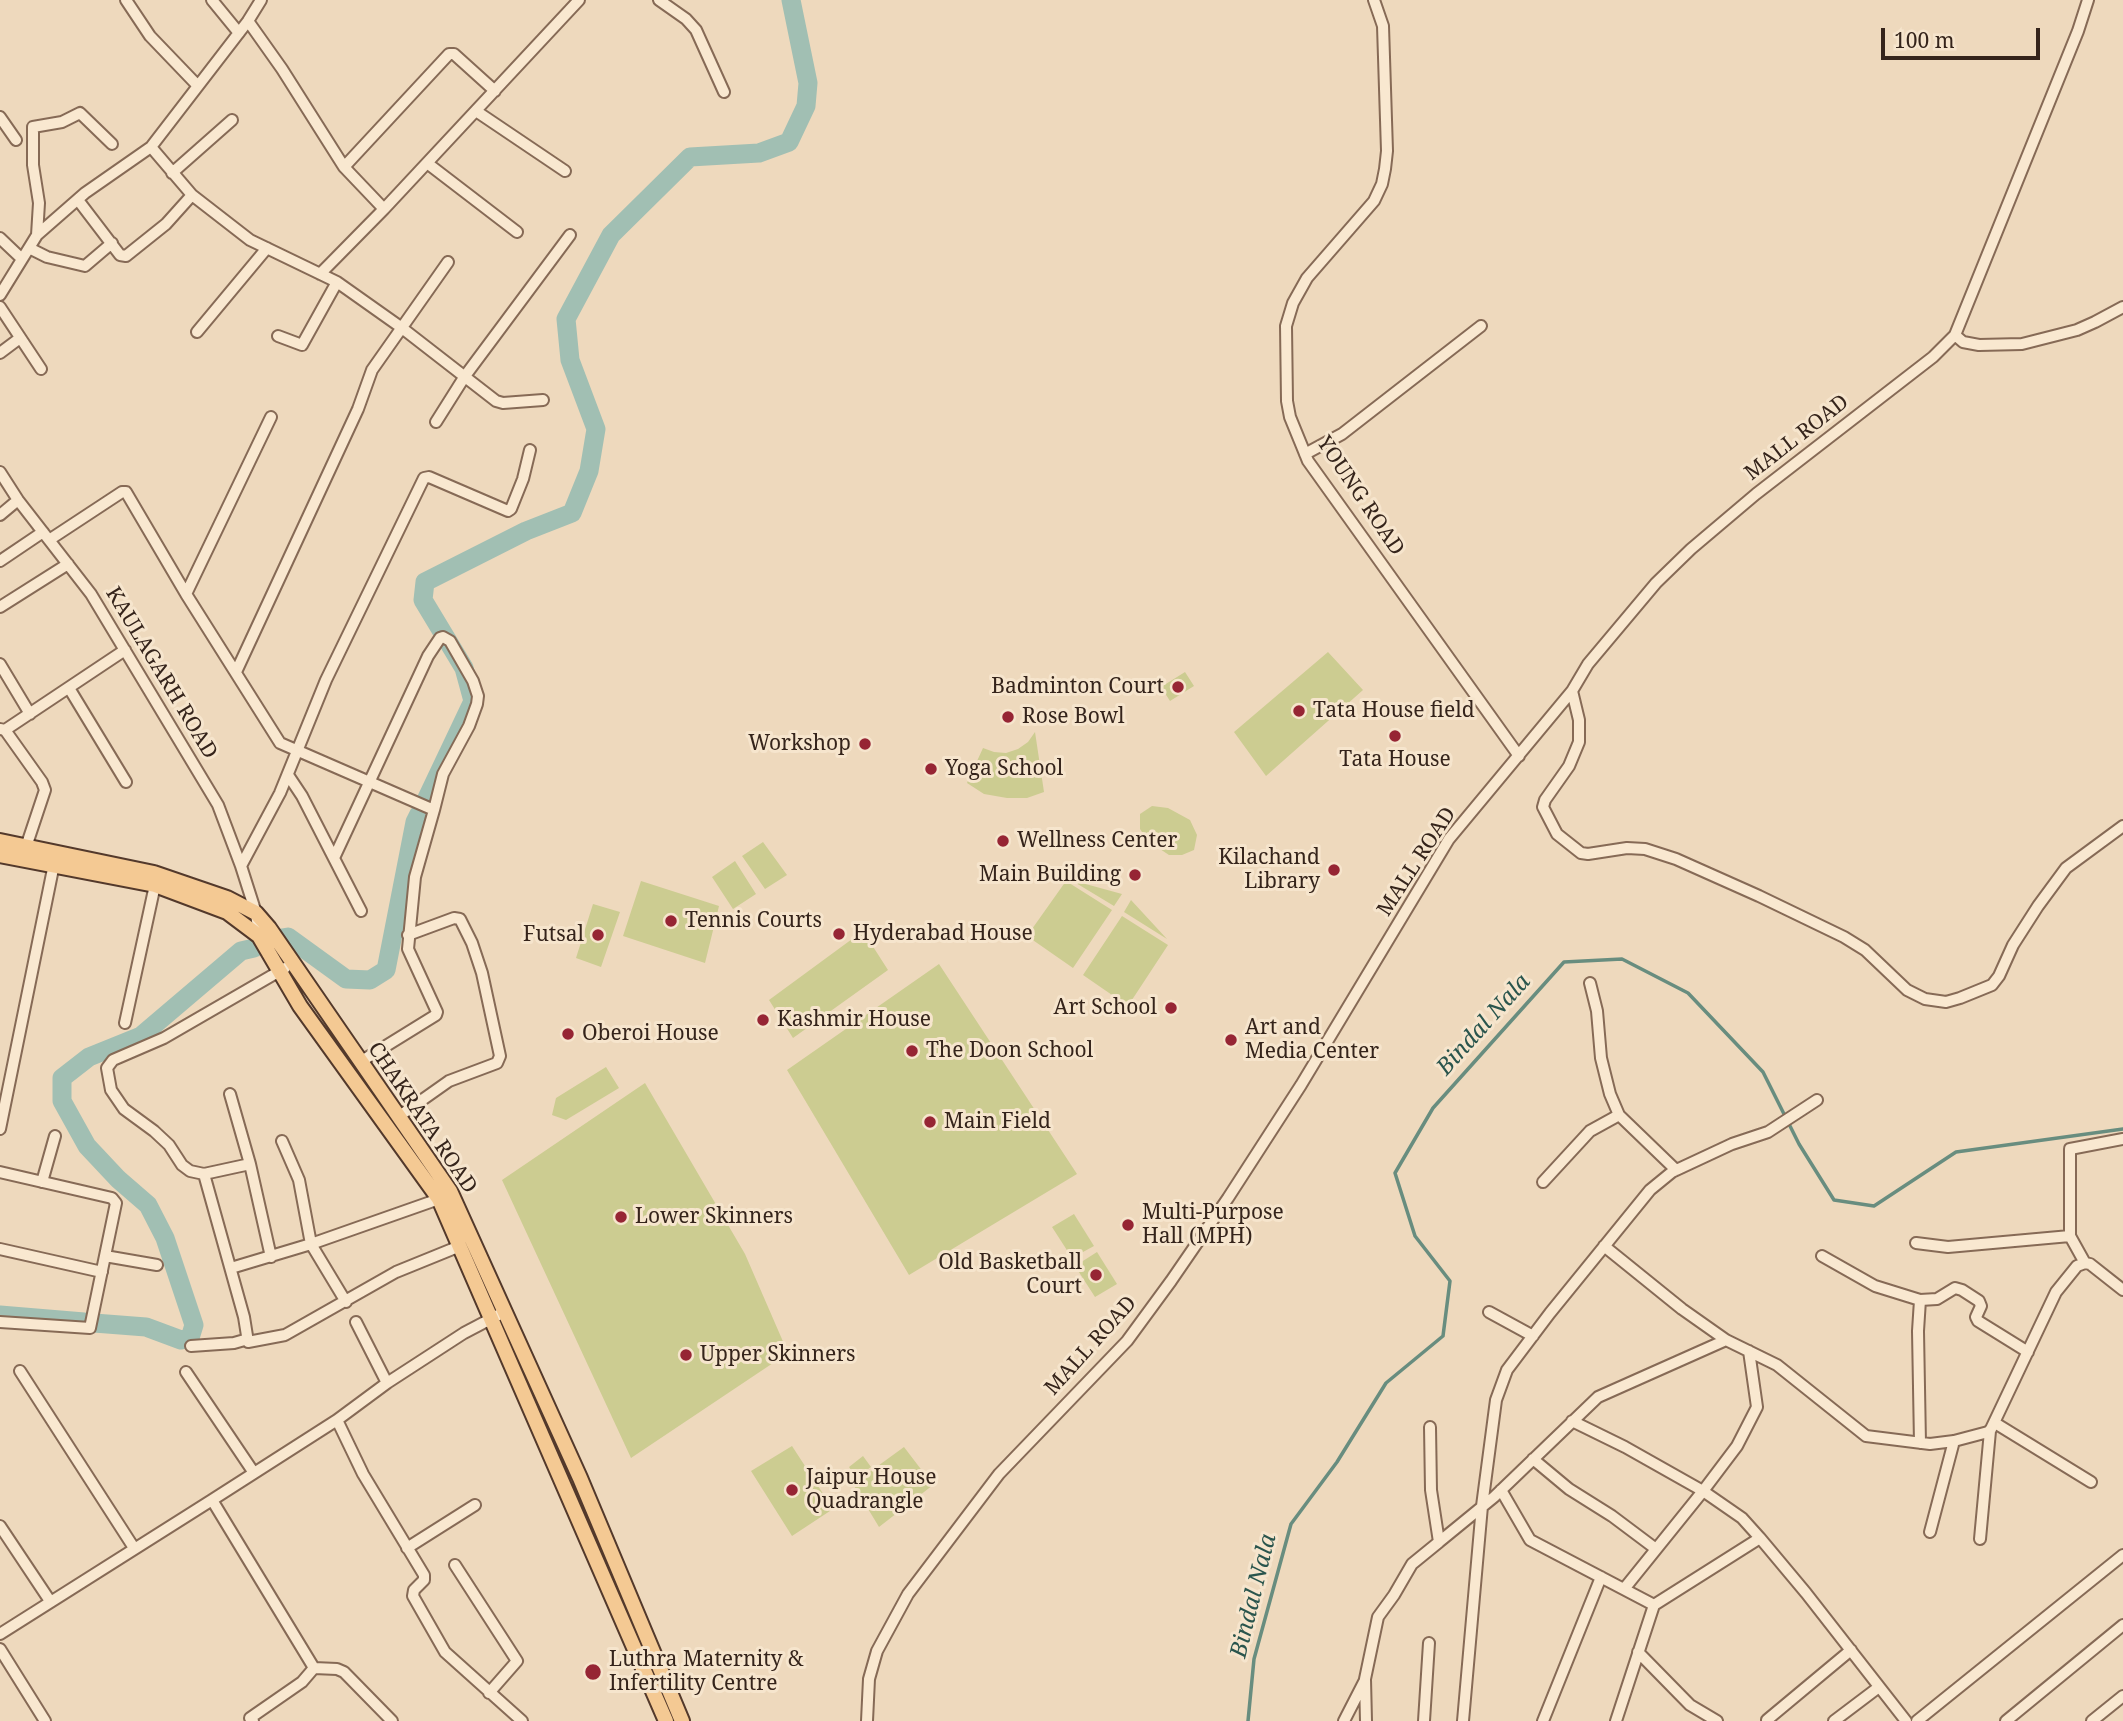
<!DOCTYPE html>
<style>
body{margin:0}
#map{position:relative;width:2123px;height:1721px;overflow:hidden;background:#eed9bd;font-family:"Noto Serif",serif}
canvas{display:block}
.scale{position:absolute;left:1881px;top:28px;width:159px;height:32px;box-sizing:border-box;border:4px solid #35241b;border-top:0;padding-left:9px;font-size:21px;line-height:24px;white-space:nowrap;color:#35241b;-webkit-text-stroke:5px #f6e5cd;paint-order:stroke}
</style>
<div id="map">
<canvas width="2123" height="1721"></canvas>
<div class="scale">100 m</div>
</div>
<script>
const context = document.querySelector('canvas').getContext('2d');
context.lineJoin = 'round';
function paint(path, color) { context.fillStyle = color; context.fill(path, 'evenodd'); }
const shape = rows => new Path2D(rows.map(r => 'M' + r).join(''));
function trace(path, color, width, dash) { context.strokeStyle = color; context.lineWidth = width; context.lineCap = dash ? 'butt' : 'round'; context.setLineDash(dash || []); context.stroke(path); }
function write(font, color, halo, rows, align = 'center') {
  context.font = font + ' "Noto Serif",serif'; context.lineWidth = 6; context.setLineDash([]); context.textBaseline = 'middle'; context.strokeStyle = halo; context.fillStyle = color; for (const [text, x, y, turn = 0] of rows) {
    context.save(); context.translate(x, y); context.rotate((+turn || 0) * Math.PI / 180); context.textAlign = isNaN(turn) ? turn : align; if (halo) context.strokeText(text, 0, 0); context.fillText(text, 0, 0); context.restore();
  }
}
paint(shape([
 [1328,652,1363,690,1266,776,1234,732],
 [1185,672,1194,686,1170,701,1161,687],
 [1035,732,1044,792,1027,798,1007,798,984,794,967,783,983,748,994,752,1006,753,1018,749,1028,742],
 [1152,806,1168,808,1190,820,1197,835,1194,850,1182,855,1169,855,1148,841,1140,829,1140,814],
 [763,842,787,875,765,889,742,856],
 [735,861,756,894,733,909,712,877],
 [1071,880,1122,894,1114,906],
 [641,881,719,906,705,963,623,936],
 [1066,881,1112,910,1073,968,1027,936],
 [1131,900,1167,939,1124,912],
 [593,904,620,912,601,967,576,958],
 [1122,916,1168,945,1128,1006,1083,975],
 [863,931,888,970,793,1038,769,1000],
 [939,964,1077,1174,909,1275,787,1070],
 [606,1067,619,1088,566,1120,552,1115,556,1098],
 [645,1083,745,1254,788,1353,631,1458,502,1180],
 [1074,1214,1094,1246,1072,1258,1052,1227],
 [1097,1252,1117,1284,1095,1297,1075,1266],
 [792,1446,833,1509,792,1536,751,1471],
 [904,1447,933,1485,879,1527,853,1484],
 [863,1456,871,1467,856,1478,849,1467]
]), '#cccc91');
trace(shape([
 [1248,1721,1254,1659,1291,1524,1337,1462,1386,1383,1443,1336,1450,1281,1415,1236,1395,1173,1433,1108,1564,962,1622,959,1688,993,1763,1072,1799,1144,1834,1200,1874,1206,1956,1152,2123,1129]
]), '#688d7f', 3.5);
trace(shape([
 [427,798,473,701,464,668,423,600,425,582,526,531,572,513,589,471,596,429,570,360,566,319,611,235,690,157,759,153,789,142,806,106,808,83,791,0],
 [282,938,288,937,346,979,370,980,386,970,415,822,419,814],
 [0,1315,84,1322],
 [94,1323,146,1327,181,1340,190,1338,194,1325,165,1238,148,1205,118,1179,87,1146,62,1101,62,1078,89,1057,141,1036,241,951,254,948]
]), '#a1bfb3', 19);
const minor = shape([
 [126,0,150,36,198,86],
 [212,0,239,33],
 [659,0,686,19,696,30,724,92],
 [1374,0,1383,26,1387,151,1385,169,1382,184,1374,201,1307,278,1293,303,1286,326,1287,401,1290,417,1308,461,1519,756],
 [248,21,282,69,344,167,384,209],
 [476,111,565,171],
 [0,117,16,140],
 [151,147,192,195,250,240,337,282,402,328,496,401,503,403,543,400],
 [427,163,517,232],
 [344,167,449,54,454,54,495,91],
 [172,173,232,120],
 [78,200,120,255,126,256,166,224,192,195],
 [37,235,39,203,33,165,33,127,62,122,80,113,112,144],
 [0,238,22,259],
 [29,248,47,257,85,266,112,243],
 [320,274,384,209,579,0],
 [0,295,37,235,85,193,151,147,248,21,261,0],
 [0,307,41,369],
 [197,332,267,248],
 [1955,335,1963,342,1979,345,2022,344,2077,330,2095,322,2123,307],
 [278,336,302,345,337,282],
 [0,353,20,338],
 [436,422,465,376,570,235],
 [1305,454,1342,434,1481,326],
 [0,472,18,500,91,594,218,805,241,866,256,913,259,936],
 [0,515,18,500],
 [49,540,122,492,126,492,186,594,280,743,434,810,415,877,408,949,437,1012,436,1015,360,1062],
 [0,561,43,532],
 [186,594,271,417],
 [0,607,68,564],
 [0,664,30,714],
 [236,672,358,409,372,370,448,262],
 [69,688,126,782],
 [1572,691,1579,720,1579,742,1569,766,1545,800,1543,807,1557,834,1581,853,1588,854,1627,848,1645,849,1676,859,1759,896,1844,937,1865,950,1907,990,1925,999,1946,1002,1960,998,1992,985,1999,976,2013,945,2038,906,2066,868,2123,826],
 [0,729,5,730,42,782,45,790,26,847],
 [5,730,125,650],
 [288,775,302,796,361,911],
 [334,858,428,656,440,638,443,637,450,641,473,681,478,696,477,704,469,726,443,774,434,810],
 [241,866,280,793,326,680,424,478,429,477,508,511,511,509,523,479,530,450],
 [285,968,164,1038,113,1060,107,1068,111,1090,124,1109,154,1131,169,1145,182,1165,190,1171,204,1174,244,1317,248,1342,285,1335,396,1272,460,1246],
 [1590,983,1597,1011,1601,1058,1610,1094,1619,1115,1676,1170],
 [125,1023,155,885],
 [230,1094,250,1164],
 [398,1117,449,1081,497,1063,500,1056,482,973,472,943,460,919,454,918,408,935],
 [0,1129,55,859],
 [282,1141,299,1180,311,1244,346,1302],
 [0,1172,112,1198,116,1203,90,1328,0,1322],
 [204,1174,250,1164,271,1257],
 [42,1182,55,1136],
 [1543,1182,1590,1131,1619,1115],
 [1916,1243,1948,1247,2070,1236],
 [1604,1246,1682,1309,1726,1340],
 [0,1249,102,1272],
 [105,1256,157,1265],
 [1822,1256,1875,1286,1920,1300],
 [2085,1263,2070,1236,2070,1149,2123,1139],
 [231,1268,311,1244,439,1199],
 [504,1312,464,1333,387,1383,337,1420,363,1474,424,1575,424,1580,414,1590,413,1596,445,1652,522,1721],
 [1489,1312,1533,1336],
 [356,1322,387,1383],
 [191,1346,234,1343,248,1339],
 [20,1371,134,1548],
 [186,1372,254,1473],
 [337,1420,212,1500,314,1668,337,1669,344,1672,392,1721],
 [1572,1421,1625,1447,1703,1491,1737,1446,1757,1407,1749,1351],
 [1995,1423,2091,1482],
 [1430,1427,1431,1490,1439,1542,1494,1497,1598,1397,1726,1340,1777,1365,1866,1436,1930,1444,1954,1441,1988,1432,1991,1429,2056,1292,2077,1266,2085,1263,2090,1264,2123,1290],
 [1920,1443,1918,1331,1920,1300,1937,1299,1955,1288,1962,1290,1979,1301,1981,1306,1976,1317,1978,1321,2028,1352],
 [1533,1459,1569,1489,1612,1516,1656,1549],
 [1501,1490,1530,1540,1654,1605],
 [0,1526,50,1601],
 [1930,1532,1954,1441],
 [1980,1539,1990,1431],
 [407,1548,475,1505],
 [455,1565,517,1661,489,1693],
 [1624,1589,1703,1491,1742,1518,1760,1538,1806,1593,1906,1721],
 [0,1634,212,1500],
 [0,1649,45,1721],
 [1638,1652,1690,1705,1717,1721],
 [1767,1720,1851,1650],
 [253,1721,250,1718,302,1682,314,1668],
 [867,1721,869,1679,877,1651,908,1594,999,1474,1127,1341,1171,1281,1228,1198,1301,1085,1449,839,1572,691,1588,664,1656,583,1691,549,1756,494,1933,357,1955,335,2078,31,2088,0],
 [1344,1721,1364,1682],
 [1366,1721,1365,1679,1378,1617,1394,1595,1412,1564,1439,1542],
 [1424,1721,1429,1643],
 [1463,1721,1482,1506,1496,1400,1507,1370,1550,1313,1650,1190,1672,1172,1732,1144,1768,1132,1817,1100],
 [1543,1721,1601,1577],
 [1616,1721,1654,1605,1760,1538],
 [1834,1721,1879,1687],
 [1917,1721,2123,1555],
 [2006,1721,2123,1625],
 [2092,1721,2123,1696]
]);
const major = shape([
 [0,841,154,873,227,898,256,913,269,928,450,1191,580,1478,682,1721],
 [0,855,155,885,227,912,259,936,300,1006,439,1199,666,1721]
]);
trace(minor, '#866a56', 14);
trace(major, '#53392b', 18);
trace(minor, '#f9e8d0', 10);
trace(major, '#f4c993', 14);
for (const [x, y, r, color] of [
 [1178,687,7,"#962534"],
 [1299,711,7,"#962534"],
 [1008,717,7,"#962534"],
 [1395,736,7,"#962534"],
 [865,744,7,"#962534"],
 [931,769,7,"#962534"],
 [1003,841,7,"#962534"],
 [1334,870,7,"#962534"],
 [1135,875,7,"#962534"],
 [671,921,7,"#962534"],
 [839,934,7,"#962534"],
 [598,935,7,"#962534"],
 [1171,1008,7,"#962534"],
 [763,1020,7,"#962534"],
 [568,1034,7,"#962534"],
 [1231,1040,7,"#962534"],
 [912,1051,7,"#962534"],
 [930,1122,7,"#962534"],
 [621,1217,7,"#962534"],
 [1128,1225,7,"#962534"],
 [1096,1275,7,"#962534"],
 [686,1355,7,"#962534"],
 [792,1490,7,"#962534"],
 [593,1672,9,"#962534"]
]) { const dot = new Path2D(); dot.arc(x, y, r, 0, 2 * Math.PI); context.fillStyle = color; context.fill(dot); trace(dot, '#f6e5cd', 2.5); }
write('21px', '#35241b', '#f6e5cd', [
 ["MALL ROAD",1797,438,-38],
 ["YOUNG ROAD",1360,496,56],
 ["KAULAGARH ROAD",161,673,59],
 ["MALL ROAD",1417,862,-57],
 ["CHAKRATA ROAD",422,1118,56],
 ["MALL ROAD",1091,1346,-48]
]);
write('21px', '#35241b', '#f6e5cd', [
 ["Badminton Court",1164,687,"right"],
 ["Tata House field",1313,711],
 ["Rose Bowl",1022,717],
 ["Workshop",851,744,"right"],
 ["Tata House",1395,760,"center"],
 ["Yoga School",945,769],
 ["Wellness Center",1017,841],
 ["Kilachand",1320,858,"right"],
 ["Library",1320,882,"right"],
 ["Main Building",1121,875,"right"],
 ["Tennis Courts",685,921],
 ["Hyderabad House",853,934],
 ["Futsal",584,935,"right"],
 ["Art School",1157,1008,"right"],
 ["Kashmir House",777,1020],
 ["Art and",1245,1028],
 ["Media Center",1245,1052],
 ["Oberoi House",582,1034],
 ["The Doon School",926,1051],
 ["Main Field",944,1122],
 ["Multi-Purpose",1142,1213],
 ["Hall (MPH)",1142,1237],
 ["Lower Skinners",635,1217],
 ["Old Basketball",1082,1263,"right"],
 ["Court",1082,1287,"right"],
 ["Upper Skinners",700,1355],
 ["Jaipur House",806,1478],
 ["Quadrangle",806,1502],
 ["Luthra Maternity &",609,1660],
 ["Infertility Centre",609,1684]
], 'left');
write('italic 23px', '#2a554d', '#f6e5cd', [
 ["Bindal Nala",1484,1025,-48],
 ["Bindal Nala",1254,1596,-76]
]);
</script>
